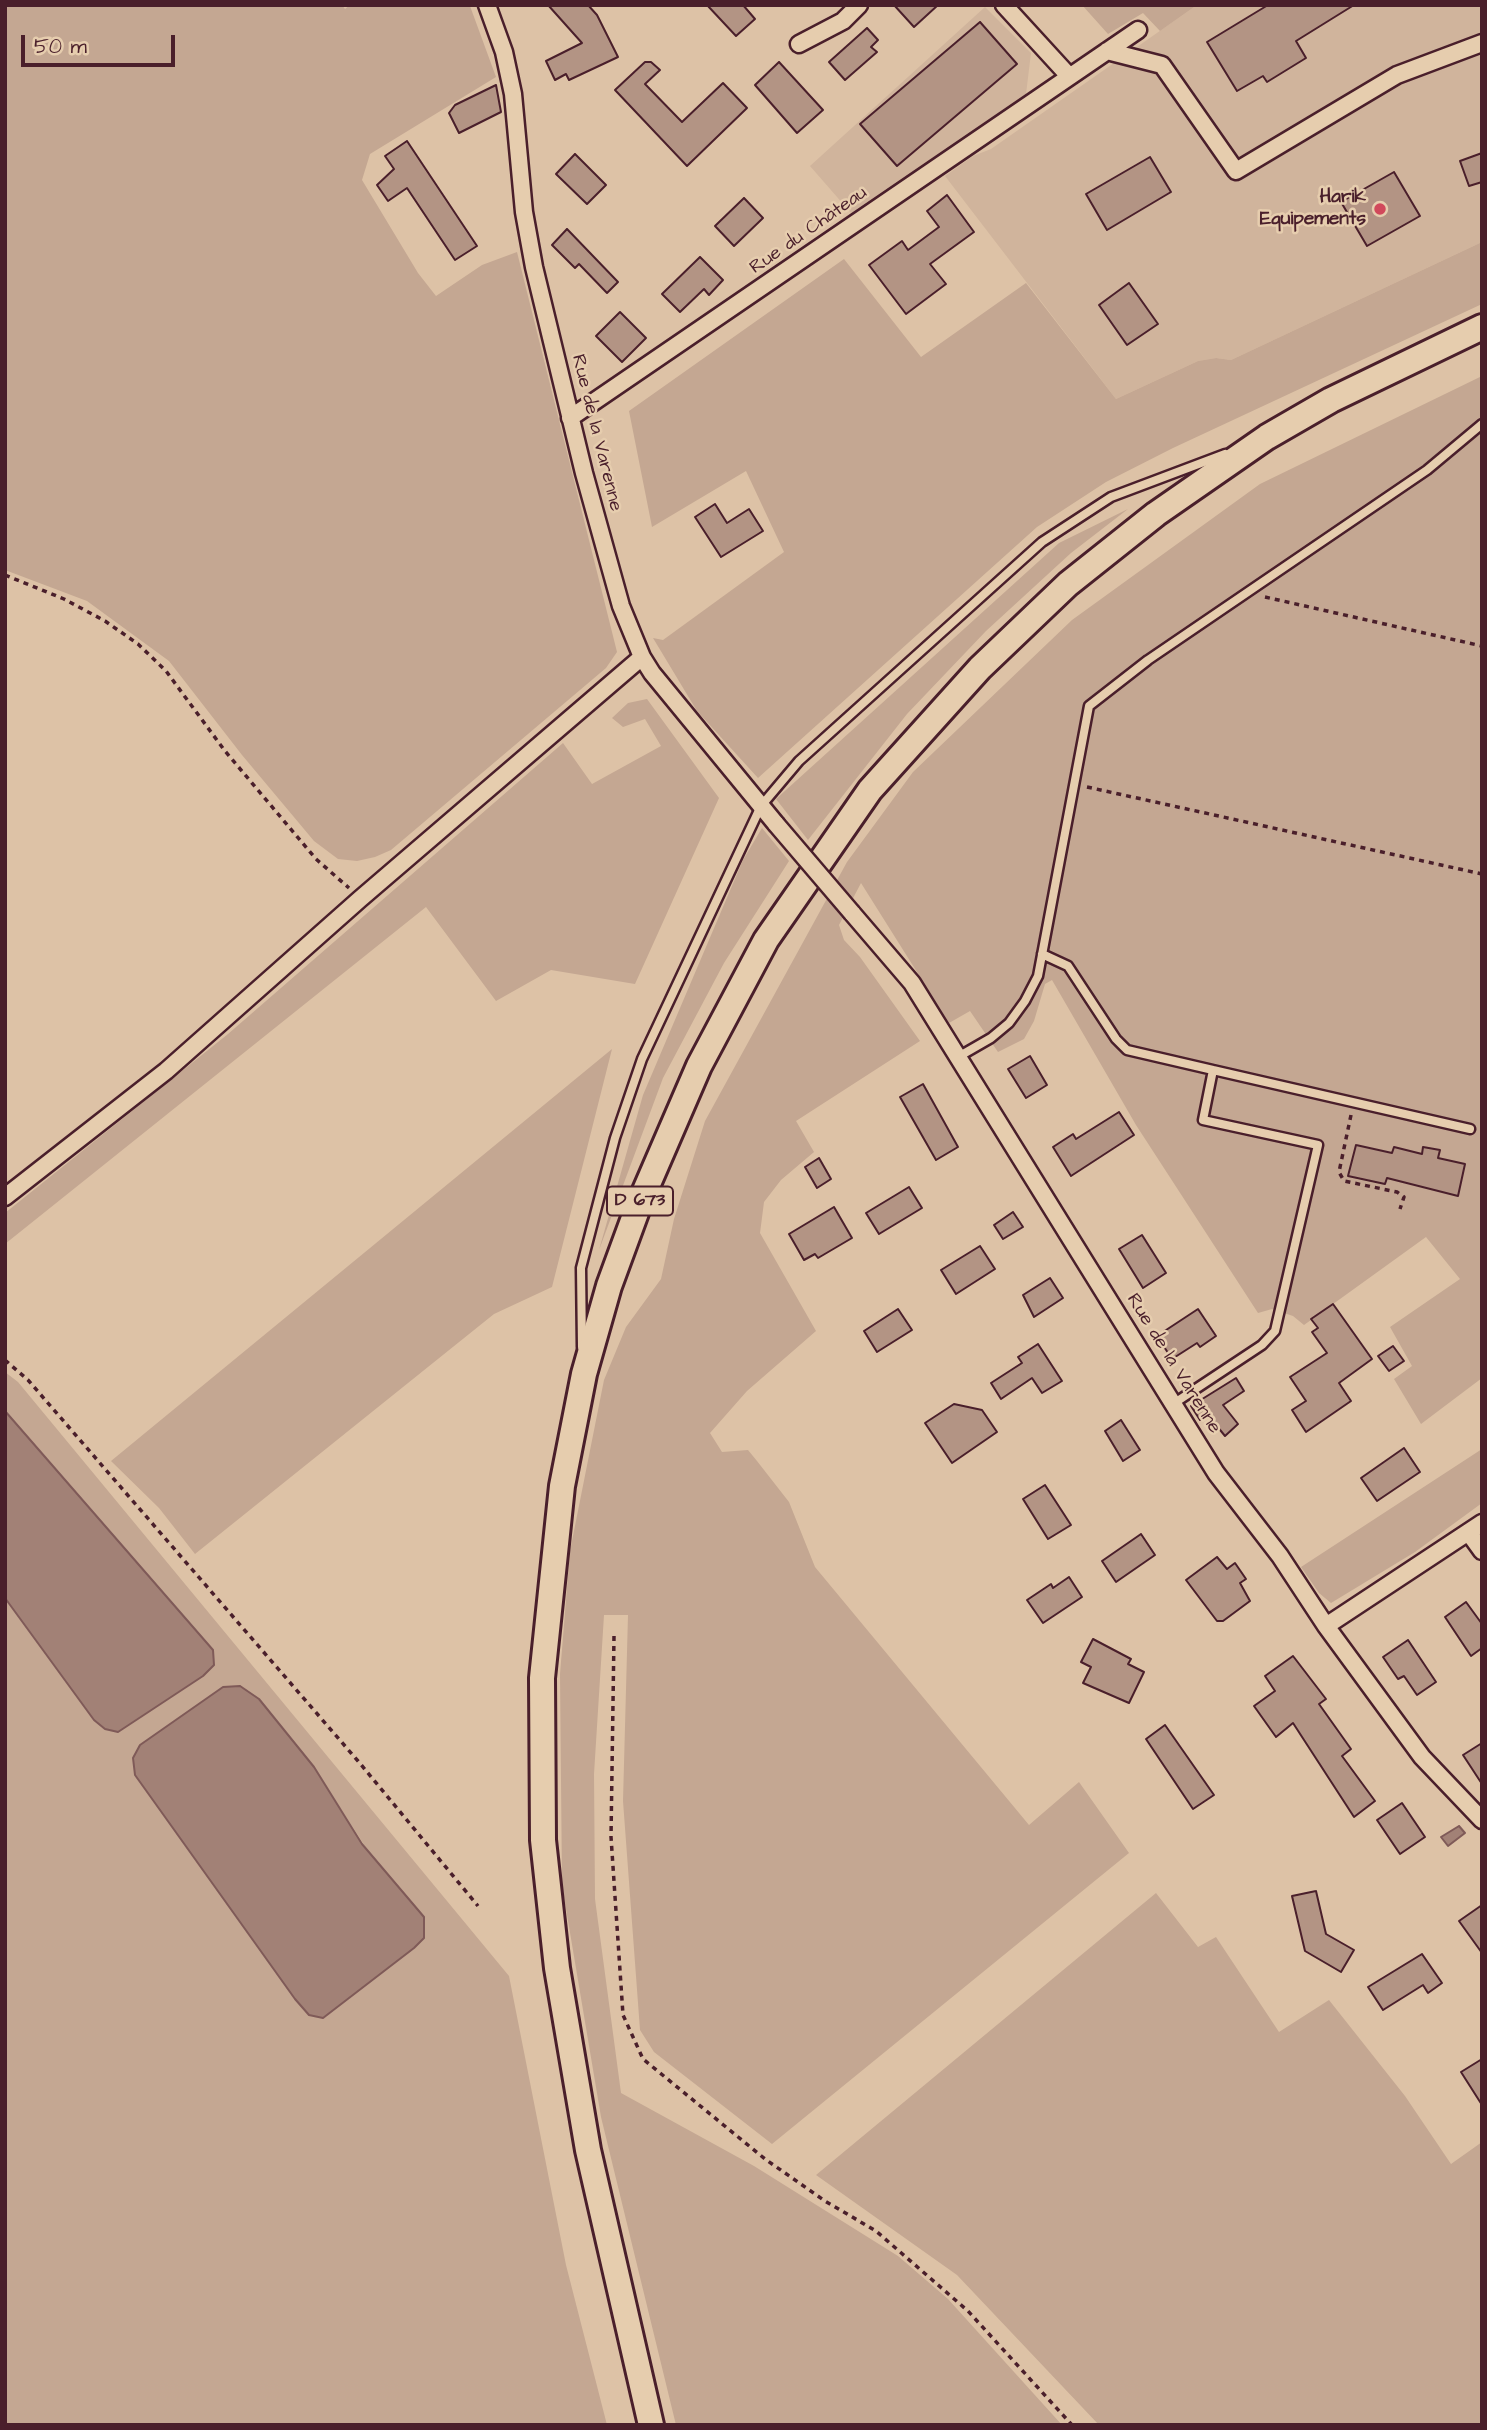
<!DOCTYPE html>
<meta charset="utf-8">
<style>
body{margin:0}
#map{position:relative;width:1487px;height:2430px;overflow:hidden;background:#ddc2a6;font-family:"Architects Daughter",sans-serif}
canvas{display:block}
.frame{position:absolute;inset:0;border:7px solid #4a1f2b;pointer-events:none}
.scale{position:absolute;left:21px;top:35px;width:154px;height:32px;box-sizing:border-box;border:4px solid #4a1f2b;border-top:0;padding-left:9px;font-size:21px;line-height:24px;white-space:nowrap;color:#4a1f2b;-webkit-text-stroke:5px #e6cdae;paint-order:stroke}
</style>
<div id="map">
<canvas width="1487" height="2430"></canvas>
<div class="frame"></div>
<div class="scale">50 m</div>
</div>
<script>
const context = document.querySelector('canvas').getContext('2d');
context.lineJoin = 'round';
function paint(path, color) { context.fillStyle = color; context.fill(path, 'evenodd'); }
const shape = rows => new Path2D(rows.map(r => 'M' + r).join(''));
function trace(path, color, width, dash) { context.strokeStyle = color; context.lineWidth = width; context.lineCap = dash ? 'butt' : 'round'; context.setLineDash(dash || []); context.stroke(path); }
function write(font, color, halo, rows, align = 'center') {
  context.font = font + ' "Architects Daughter",sans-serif'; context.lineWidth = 5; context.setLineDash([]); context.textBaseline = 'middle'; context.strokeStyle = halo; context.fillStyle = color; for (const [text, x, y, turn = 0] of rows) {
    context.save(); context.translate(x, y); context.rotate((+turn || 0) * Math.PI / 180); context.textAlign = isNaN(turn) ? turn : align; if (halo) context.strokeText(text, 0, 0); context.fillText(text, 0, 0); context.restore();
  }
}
paint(shape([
 [1197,5,1482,5,1482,242,1231,360,1216,358,1198,361,1116,399,945,176,973,156,991,149],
 [985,7,1031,53,1026,94,851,213,810,166]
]), '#d0b49c');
paint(shape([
 [5,5,342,5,345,9,350,5,470,6,496,77,370,154,362,180,418,273,436,296,482,265,517,252,617,652,606,668,391,850,375,857,357,861,338,859,314,841,242,755,169,661,87,601,5,570],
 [1082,5,1197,5,1160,31,1143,13,1108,34],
 [1482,242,1482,304,1173,448,1106,482,1037,527,758,778,697,711,653,638,663,640,784,552,746,471,652,527,629,411,844,259,921,357,1026,283,1116,399,1198,361,1216,358,1231,360],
 [1482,376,1482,1378,1421,1424,1394,1379,1412,1366,1390,1327,1460,1279,1426,1237,1304,1325,1293,1316,1272,1309,1258,1313,1136,1125,1052,980,1045,984,1034,1021,1024,1039,998,1052,970,1011,949,1023,861,883,839,925,844,940,860,957,920,1041,796,1121,814,1152,781,1180,764,1202,760,1233,816,1331,747,1391,710,1433,722,1452,748,1450,757,1461,789,1502,815,1567,1029,1825,1079,1782,1129,1853,772,2144,654,2052,640,2030,623,1801,628,1615,604,1615,594,1774,595,1899,621,2093,754,2166,898,2256,948,2299,1062,2425,676,2425,601,2117,562,1885,560,1674,570,1551,604,1380,626,1327,661,1279,674,1219,705,1121,847,862,913,772,1072,620,1260,484],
 [1128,509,1071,553,986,631,907,714,808,840,776,799,1059,543],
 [647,699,719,798,635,984,551,970,496,1001,426,907,5,1244,5,1213,228,1034,563,743,592,784,661,746,645,719,623,727,612,718,628,703],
 [762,828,789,861,724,963,663,1078,599,1250,643,1095,743,860],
 [612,1049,552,1287,494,1314,195,1554,159,1508,111,1461],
 [5,1372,18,1382,509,1976,566,2265,607,2425,5,2425,5,1598,94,1720,118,1732,203,1676,214,1665,213,1650,5,1411],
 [259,1699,314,1767,424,1938,323,2018],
 [1482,1449,1482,1503,1415,1552,1331,1603,1319,1593,1301,1567],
 [1156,1893,1198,1947,1216,1937,1279,2032,1329,2000,1405,2096,1451,2164,1482,2142,1482,2425,1099,2425,957,2275,816,2175]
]), '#c4a792');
const water = shape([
 [5,1411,213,1650,214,1665,203,1676,118,1732,105,1729,94,1720,5,1598,5,1411],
 [240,1686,259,1699,314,1767,362,1844,424,1917,424,1938,414,1948,323,2018,309,2015,295,1999,135,1775,133,1758,140,1745,223,1687,240,1686],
 [1459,1826,1465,1833,1448,1846,1441,1837,1459,1826]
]);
paint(water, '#a28176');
trace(water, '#7f5a58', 2);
const building = shape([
 [548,5,588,5,597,15,618,57,569,80,566,74,555,80,546,61,582,43,548,5],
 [707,5,743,5,755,19,736,36,707,5],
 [894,5,938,5,914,27,894,5],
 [1268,5,1354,5,1296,41,1306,58,1267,82,1263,76,1237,91,1207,42,1268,5],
 [980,22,1017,64,897,166,860,124,980,22],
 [867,28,878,40,871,47,877,52,845,80,829,62,867,28],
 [645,62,651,62,660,70,645,84,682,122,723,83,747,108,687,166,615,90,645,62],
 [779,62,823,110,797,133,755,85,779,62],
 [496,85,501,112,459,133,449,113,455,105,496,85],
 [407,141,477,246,455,260,407,188,388,201,377,185,394,169,385,156,407,141],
 [1482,153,1482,182,1469,186,1460,161,1482,153],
 [575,154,606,185,587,204,556,174,575,154],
 [1150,157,1171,192,1107,230,1086,194,1150,157],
 [1394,172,1420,216,1367,246,1341,202,1394,172],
 [947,195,974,232,930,264,946,284,906,314,869,265,902,241,908,250,939,227,927,211,947,195],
 [744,198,763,218,734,246,715,226,744,198],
 [567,229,618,282,607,293,579,264,575,268,552,245,567,229],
 [700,257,723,280,709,295,704,289,680,312,662,294,700,257],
 [1129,283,1158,324,1127,345,1099,305,1129,283],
 [620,312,646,338,622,362,596,336,620,312],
 [715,504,727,523,749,509,763,531,721,557,695,517,715,504],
 [1030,1056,1047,1085,1026,1098,1008,1069,1030,1056],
 [923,1084,958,1147,936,1160,900,1097,923,1084],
 [1119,1112,1134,1135,1071,1176,1053,1147,1073,1134,1076,1139,1119,1112],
 [1356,1145,1392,1153,1394,1147,1422,1154,1423,1147,1440,1150,1438,1158,1465,1164,1458,1196,1387,1178,1385,1184,1348,1176,1356,1145],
 [819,1158,831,1179,817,1188,805,1167,819,1158],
 [909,1187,922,1208,879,1234,866,1213,909,1187],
 [834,1207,852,1238,818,1258,815,1254,804,1260,789,1234,834,1207],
 [1013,1212,1023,1227,1003,1239,994,1225,1013,1212],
 [1142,1235,1166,1273,1143,1288,1119,1249,1142,1235],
 [980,1246,995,1269,956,1294,941,1270,980,1246],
 [1050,1278,1063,1298,1034,1317,1023,1295,1050,1278],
 [1333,1304,1372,1359,1339,1383,1351,1401,1306,1432,1292,1410,1306,1401,1290,1377,1327,1353,1312,1332,1318,1328,1311,1319,1333,1304],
 [898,1309,912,1330,877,1352,864,1331,898,1309],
 [1198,1309,1216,1336,1200,1347,1197,1343,1172,1359,1157,1336,1198,1309],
 [1038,1344,1062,1381,1042,1393,1032,1378,1001,1399,991,1383,1022,1363,1018,1357,1038,1344],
 [1393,1346,1404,1361,1389,1371,1378,1356,1393,1346],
 [1236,1378,1244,1391,1223,1405,1238,1424,1225,1436,1208,1415,1200,1420,1191,1406,1236,1378],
 [954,1404,982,1410,997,1432,952,1463,925,1423,954,1404],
 [1121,1420,1140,1450,1123,1461,1105,1431,1121,1420],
 [1404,1448,1420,1472,1377,1501,1361,1478,1404,1448],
 [1045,1485,1071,1525,1048,1539,1023,1499,1045,1485],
 [1141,1534,1155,1555,1116,1582,1102,1561,1141,1534],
 [1217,1557,1227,1569,1235,1563,1246,1579,1240,1583,1250,1601,1223,1621,1217,1621,1186,1580,1217,1557],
 [1069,1577,1082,1597,1043,1623,1027,1600,1051,1584,1053,1588,1069,1577],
 [1466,1602,1482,1624,1482,1648,1471,1656,1445,1617,1466,1602],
 [1093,1639,1131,1659,1128,1664,1144,1672,1129,1703,1083,1683,1091,1667,1081,1662,1093,1639],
 [1408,1640,1436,1682,1417,1695,1404,1676,1398,1679,1383,1657,1408,1640],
 [1293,1656,1326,1699,1319,1704,1351,1749,1342,1756,1375,1801,1354,1817,1293,1723,1276,1737,1254,1706,1275,1691,1265,1676,1293,1656],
 [1165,1725,1214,1795,1193,1809,1146,1739,1165,1725],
 [1482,1743,1482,1784,1463,1755,1482,1743],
 [1402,1803,1425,1837,1400,1854,1377,1820,1402,1803],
 [1316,1891,1326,1934,1354,1950,1341,1972,1305,1951,1292,1896,1316,1891],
 [1482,1905,1482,1953,1459,1921,1482,1905],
 [1422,1954,1442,1983,1428,1993,1423,1985,1383,2010,1368,1987,1422,1954],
 [1482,2059,1482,2105,1461,2072,1482,2059]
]);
paint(building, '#b39484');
trace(building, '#4a1f2b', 2);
const lane = shape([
 [1042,954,1068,966,1116,1039,1127,1050,1213,1070,1203,1120,1318,1145,1275,1331,1262,1345,1173,1404],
 [958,1057,991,1038,1009,1023,1025,1001,1038,976,1089,706,1148,660,1427,470,1482,424],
 [1213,1070,1470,1129],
 [582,1347,581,1268,615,1138,642,1059,761,806,799,761,1042,542,1111,497,1225,454]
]);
const street = shape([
 [487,5,504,52,513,94,524,212,534,267,584,473,621,606,642,657,652,673,776,824],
 [1004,5,1069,76],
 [799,44,843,21,859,5],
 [1107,51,1162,65,1236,171,1397,75,1482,43],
 [570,418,1138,30],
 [852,913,912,983,1216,1473,1280,1556,1326,1626,1422,1757,1482,1820],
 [5,1197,166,1071,360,899,642,657],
 [1469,1533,1482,1551],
 [1326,1626,1482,1523]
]);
const primary = shape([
 [651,2425,588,2150,557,1968,543,1840,542,1678,562,1486,584,1374,609,1286,638,1207,699,1066,766,940,870,790,980,668,1068,584,1156,514,1267,437,1331,400,1482,327]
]);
trace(lane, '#4a1f2b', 13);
trace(street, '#4a1f2b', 21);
trace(primary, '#4a1f2b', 30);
trace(shape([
 [5,575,64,599,105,621,138,644,166,671,225,751,316,859,349,888],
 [1265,597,1482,646],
 [1087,787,1482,874],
 [1351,1115,1339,1172,1344,1181,1397,1192,1404,1197,1400,1209],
 [5,1360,28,1380,358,1761,478,1906],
 [614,1636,611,1837,623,2015,643,2059,765,2159,825,2201,876,2231,968,2311,1072,2425]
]), '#4a1f2b', 3.5, [5, 5]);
trace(lane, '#e6cdae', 8);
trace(street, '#e6cdae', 16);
trace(primary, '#e6cdae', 24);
const streetBridge = shape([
 [776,824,852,913]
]);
trace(streetBridge, '#4a1f2b', 21, []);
trace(streetBridge, '#e6cdae', 16);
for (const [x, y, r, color] of [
 [1380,209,7,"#d1495b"]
]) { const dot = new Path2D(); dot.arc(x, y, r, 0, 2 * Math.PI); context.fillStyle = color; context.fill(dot); trace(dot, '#e6cdae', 2.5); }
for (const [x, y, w] of [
 [640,1201,66]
]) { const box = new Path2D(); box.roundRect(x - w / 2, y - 14.5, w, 29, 5); context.fillStyle = '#e6cdae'; context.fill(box); trace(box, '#4a1f2b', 2); }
write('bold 18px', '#4a1f2b', null, [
 ["D 673",640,1201]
]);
write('bold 19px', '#4a1f2b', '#e6cdae', [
 ["Harik",1366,198],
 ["Equipements",1366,220]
], 'right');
write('19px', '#4a1f2b', '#e6cdae', [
 ["Rue du Château",809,231,-35],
 ["Rue de la Varenne",596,433,76],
 ["Rue de la Varenne",1173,1364,58]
]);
</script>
